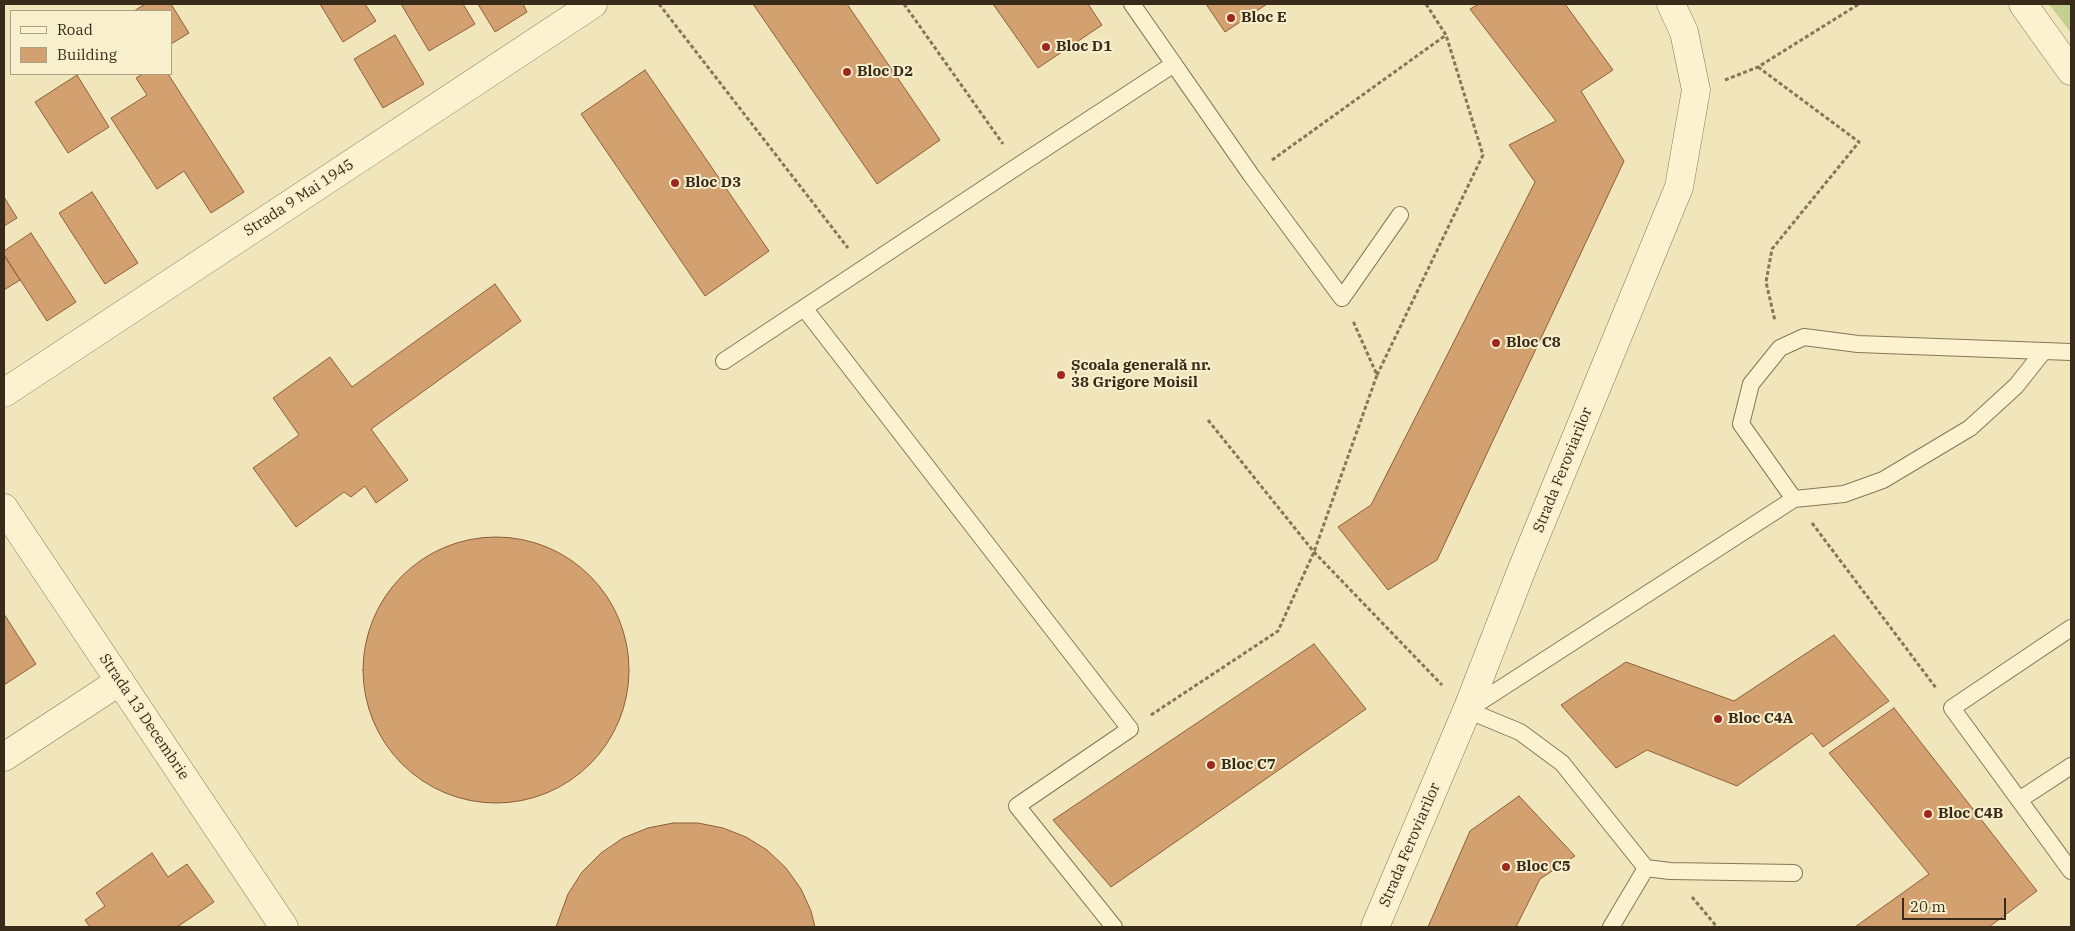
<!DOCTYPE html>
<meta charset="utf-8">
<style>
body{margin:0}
#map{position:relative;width:2075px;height:931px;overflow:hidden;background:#f1e5bc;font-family:"IBM Plex Serif",serif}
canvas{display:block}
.frame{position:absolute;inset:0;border:5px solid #382b1a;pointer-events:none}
.legend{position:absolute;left:10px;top:10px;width:162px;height:65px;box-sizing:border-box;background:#f8efcd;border:1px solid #aba185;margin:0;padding:6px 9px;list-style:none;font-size:15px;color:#382b1a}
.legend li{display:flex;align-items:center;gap:10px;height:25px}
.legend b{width:25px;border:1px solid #aba185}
.scale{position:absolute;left:1902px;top:898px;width:104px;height:22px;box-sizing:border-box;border:2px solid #382b1a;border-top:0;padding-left:6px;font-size:15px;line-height:18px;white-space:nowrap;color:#382b1a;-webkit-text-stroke:4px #f8efcd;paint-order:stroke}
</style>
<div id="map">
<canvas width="2075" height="931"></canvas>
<div class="frame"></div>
<ul class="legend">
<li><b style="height:6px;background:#fcf2d0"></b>Road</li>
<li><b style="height:14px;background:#d3a06f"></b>Building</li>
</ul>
<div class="scale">20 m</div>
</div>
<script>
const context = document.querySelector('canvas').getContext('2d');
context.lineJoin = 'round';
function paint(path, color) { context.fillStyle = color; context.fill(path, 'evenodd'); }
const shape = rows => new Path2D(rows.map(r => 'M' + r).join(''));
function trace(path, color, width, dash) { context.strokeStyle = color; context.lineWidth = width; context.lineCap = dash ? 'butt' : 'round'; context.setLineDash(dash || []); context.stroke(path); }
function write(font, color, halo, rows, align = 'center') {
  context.font = font + ' "IBM Plex Serif",serif'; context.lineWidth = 4; context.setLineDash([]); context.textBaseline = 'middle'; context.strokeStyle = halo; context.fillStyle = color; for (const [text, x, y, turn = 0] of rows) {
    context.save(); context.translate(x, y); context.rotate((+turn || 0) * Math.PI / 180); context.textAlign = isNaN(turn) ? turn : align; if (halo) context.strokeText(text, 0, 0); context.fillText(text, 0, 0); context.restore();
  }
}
paint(shape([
 [2049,4,2071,4,2071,33]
]), '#c4d090');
const building = shape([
 [145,4,171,4,189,33,171,44,171,11,134,11,145,4],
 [320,4,365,4,376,21,343,42,320,4],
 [401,4,463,4,475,24,429,51,401,4],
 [478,4,523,4,527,12,495,32,478,4],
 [753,4,847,4,940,140,877,184,753,4],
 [993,4,1088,4,1102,25,1038,68,993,4],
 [1206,4,1267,4,1225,32,1206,4],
 [1479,4,1565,4,1613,70,1581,91,1624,161,1437,560,1388,590,1338,527,1371,505,1535,182,1509,145,1556,121,1470,9,1479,4],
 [395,35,424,84,383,108,354,59,395,35],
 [645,70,769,251,705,296,581,114,645,70],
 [143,74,168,74,244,192,211,213,184,171,157,189,111,118,147,95,136,78,143,74],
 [77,75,109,127,68,153,35,102,77,75],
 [92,192,138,263,105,284,59,213,92,192],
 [4,197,17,218,4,226,4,197],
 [31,233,76,302,47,321,4,255,4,251,31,233],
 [4,255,20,280,4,290,4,255],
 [495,284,521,321,371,429,408,480,376,503,365,486,351,497,344,492,296,527,253,468,299,435,273,398,330,357,352,387,495,284],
 '363 670a133 133 0 1 1 266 0a133 133 0 1 1-266 0Z',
 [4,614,36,664,4,685,4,614],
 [1834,635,1889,701,1823,747,1812,733,1737,786,1647,750,1616,768,1561,705,1626,662,1734,701,1834,635],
 [1314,644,1366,709,1111,887,1053,820,1314,644],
 [1894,708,2037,891,1989,927,1855,927,1929,874,1829,753,1894,708],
 [1519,796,1575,856,1540,879,1516,927,1428,927,1470,831,1519,796],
 [673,823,698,823,723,828,746,837,767,850,786,868,801,889,811,911,815,927,556,927,568,894,582,872,601,853,623,838,648,828,673,823],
 [152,853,168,877,187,864,214,902,177,927,90,927,85,920,105,906,96,893,152,853]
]);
paint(building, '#d3a06f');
trace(building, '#8c5f38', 1);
const lane = shape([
 [1132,4,1251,175,1342,298,1400,215],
 [804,308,1130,729,1017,806,1114,927],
 [724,361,1018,166,1174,64],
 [1794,499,1741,424,1751,384,1780,348,1804,337,1858,344,2071,352],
 [2071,628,1952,708,2071,871],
 [1469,709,1794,499,1844,494,1883,480,1970,428,2016,386,2043,352],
 [1467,710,1520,732,1562,763,1646,868,1670,871,1794,873],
 [2019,800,2071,766],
 [1611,927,1646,868]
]);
const street = shape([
 [2023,4,2071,71],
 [4,393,593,4],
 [4,508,284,927],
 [4,757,120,681],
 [1375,927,1467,710,1522,569,1679,187,1696,90,1684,32,1671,4]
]);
trace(lane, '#8b7554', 18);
trace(street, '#8b7554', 29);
trace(shape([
 [659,4,848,248],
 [904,4,1003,144],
 [1758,67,1859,142,1772,249,1766,282,1775,321],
 [1725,80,1758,67,1859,4],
 [1272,160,1446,35,1426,4],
 [1377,375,1483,155,1446,35],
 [1208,420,1314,552,1442,685],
 [1812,523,1936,688],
 [1151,715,1278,631,1314,552,1377,375,1353,321],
 [1692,897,1717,927]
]), '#8b7554', 3, [4, 2.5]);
trace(lane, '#fcf2d0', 16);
trace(street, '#fcf2d0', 28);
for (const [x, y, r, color] of [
 [1231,18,5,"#9f271f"],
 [1046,47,5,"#9f271f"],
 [847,72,5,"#9f271f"],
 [675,183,5,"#9f271f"],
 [1496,343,5,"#9f271f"],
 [1061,375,5,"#9f271f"],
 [1718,719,5,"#9f271f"],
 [1211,765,5,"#9f271f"],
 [1928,814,5,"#9f271f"],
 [1506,867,5,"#9f271f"]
]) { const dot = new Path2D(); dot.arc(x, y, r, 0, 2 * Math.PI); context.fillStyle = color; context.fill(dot); trace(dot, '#f8efcd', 2); }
write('bold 15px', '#382b1a', '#f8efcd', [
 ["Bloc E",1241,18],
 ["Bloc D1",1056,47],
 ["Bloc D2",857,72],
 ["Bloc D3",685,183],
 ["Bloc C8",1506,343],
 ["Școala generală nr.",1071,366],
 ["38 Grigore Moisil",1071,383],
 ["Bloc C4A",1728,719],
 ["Bloc C7",1221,765],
 ["Bloc C4B",1938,814],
 ["Bloc C5",1516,867]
], 'left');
write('15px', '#382b1a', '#f8efcd', [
 ["Strada 9 Mai 1945",299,198,-33],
 ["Strada Feroviarilor",1563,470,-68],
 ["Strada 13 Decembrie",144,717,56],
 ["Strada Feroviarilor",1410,845,-67]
]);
</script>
